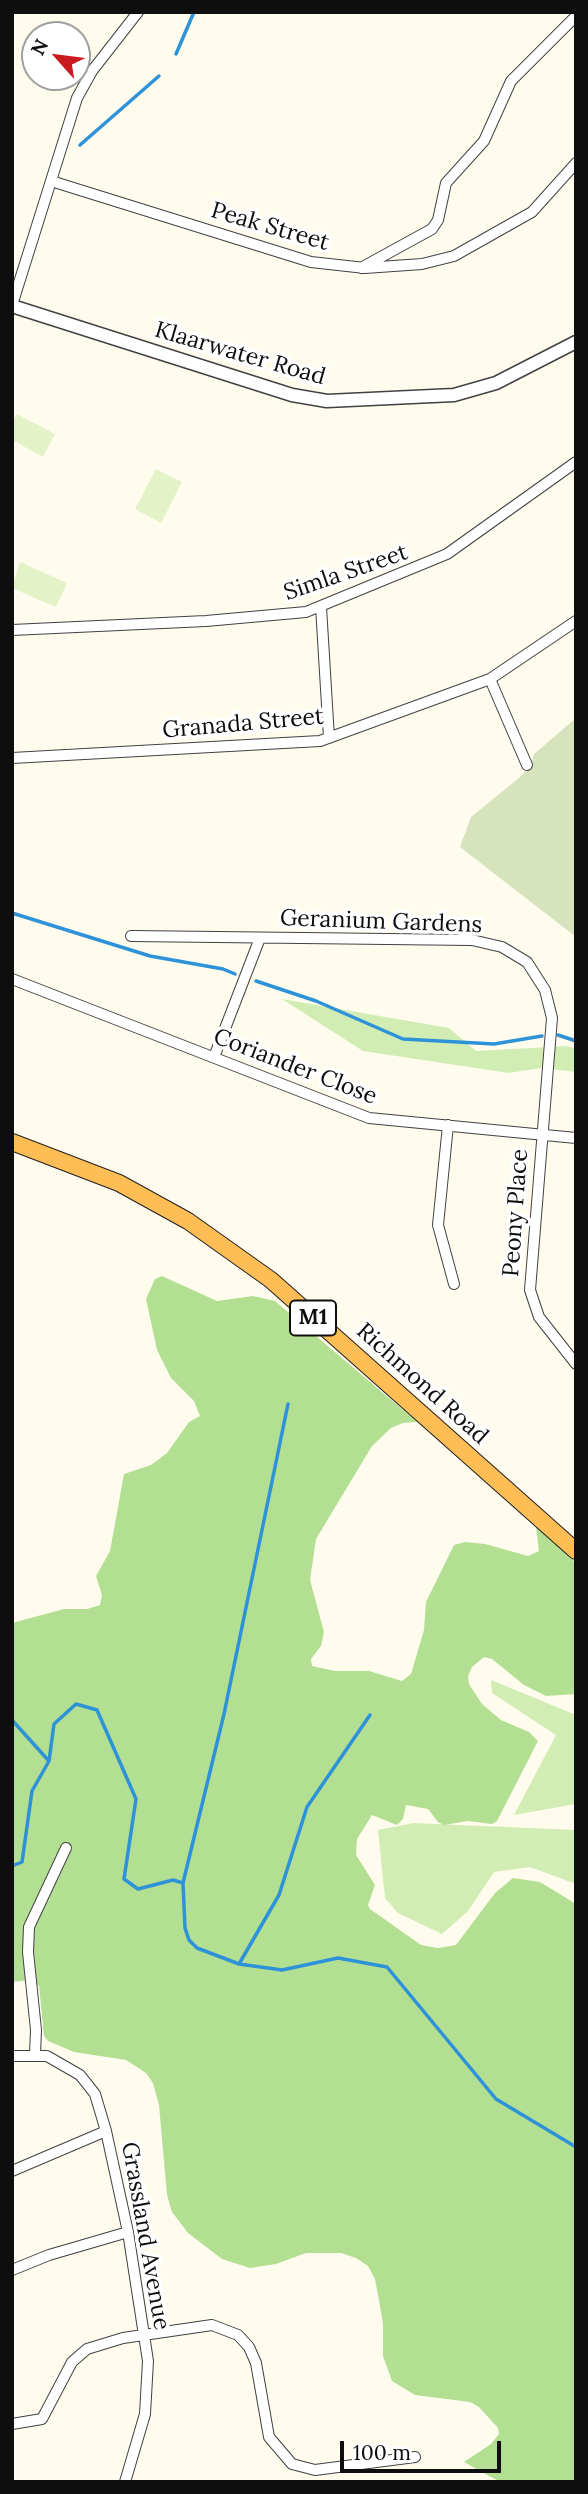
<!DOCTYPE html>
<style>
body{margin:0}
#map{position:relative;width:588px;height:2494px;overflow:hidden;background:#fffcee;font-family:Lora,serif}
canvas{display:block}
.frame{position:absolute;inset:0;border:14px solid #0e0e0e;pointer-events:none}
.north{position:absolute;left:21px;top:21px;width:70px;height:70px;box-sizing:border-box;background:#fff;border:2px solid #9f9f9f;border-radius:50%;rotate:298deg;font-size:19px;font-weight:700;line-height:28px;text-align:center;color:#0e0e0e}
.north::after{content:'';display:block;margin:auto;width:24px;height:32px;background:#ca191f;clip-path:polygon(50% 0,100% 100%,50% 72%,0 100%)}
.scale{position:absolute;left:340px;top:2441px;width:161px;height:32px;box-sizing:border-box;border:4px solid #0e0e0e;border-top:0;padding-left:9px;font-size:21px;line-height:24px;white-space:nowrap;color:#0e0e0e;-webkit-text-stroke:5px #fff;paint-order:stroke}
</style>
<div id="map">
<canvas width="588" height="2494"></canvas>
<div class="frame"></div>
<div class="north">N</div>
<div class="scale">100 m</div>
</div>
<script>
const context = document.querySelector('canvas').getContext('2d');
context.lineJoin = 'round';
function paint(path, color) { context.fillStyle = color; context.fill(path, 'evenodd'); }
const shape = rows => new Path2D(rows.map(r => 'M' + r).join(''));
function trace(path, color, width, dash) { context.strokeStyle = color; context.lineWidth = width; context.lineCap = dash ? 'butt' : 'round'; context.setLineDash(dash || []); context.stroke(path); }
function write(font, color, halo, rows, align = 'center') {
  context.font = font + ' Lora,serif'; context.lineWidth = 7; context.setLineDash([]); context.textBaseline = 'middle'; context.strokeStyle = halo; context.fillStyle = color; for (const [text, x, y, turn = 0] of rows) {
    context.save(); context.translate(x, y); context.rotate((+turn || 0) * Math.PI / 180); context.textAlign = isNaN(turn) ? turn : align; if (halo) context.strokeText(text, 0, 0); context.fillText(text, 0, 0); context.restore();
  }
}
paint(shape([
 [282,999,449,1028,476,1051,567,1046,576,1049,576,1072,541,1068,509,1073,363,1051],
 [491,1680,576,1715,576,1804,514,1815,556,1735,492,1693],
 [414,1823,576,1830,576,1884,530,1867,494,1872,468,1911,442,1934,398,1913,385,1898,378,1830]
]), '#d1edb4');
paint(shape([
 [162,1276,217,1301,253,1296,275,1301,417,1422,403,1423,391,1428,372,1446,316,1539,310,1580,324,1632,321,1646,311,1659,312,1666,335,1671,369,1671,402,1681,411,1674,424,1630,426,1602,454,1545,465,1542,485,1544,528,1556,539,1551,536,1527,576,1563,576,1694,546,1696,524,1685,492,1659,484,1657,472,1667,468,1676,469,1684,482,1704,501,1720,529,1732,538,1741,497,1821,492,1824,467,1821,444,1825,438,1822,428,1809,406,1805,403,1819,397,1825,372,1815,357,1839,356,1855,375,1885,368,1905,370,1909,421,1945,438,1948,456,1945,495,1893,513,1878,540,1882,576,1904,576,2482,500,2482,464,2462,491,2444,499,2434,498,2428,479,2407,470,2402,415,2395,392,2381,383,2356,383,2323,375,2279,368,2266,356,2258,341,2253,306,2253,276,2264,250,2268,222,2259,188,2233,172,2212,167,2195,159,2105,153,2083,146,2073,126,2060,74,2052,48,2041,44,2036,39,1986,30,1980,12,1982,12,1623,64,1609,87,1609,100,1605,102,1595,96,1576,110,1551,124,1474,151,1465,167,1453,189,1422,200,1416,194,1401,171,1378,157,1350,146,1299,155,1279]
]), '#b3df92');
paint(shape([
 [576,718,576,937,460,847,471,817,519,778,531,765,534,754]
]), '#d6e3bd');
paint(shape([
 [17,414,55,434,43,457,12,440,12,422],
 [156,469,182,482,161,523,135,509],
 [20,562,67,583,56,607,12,588]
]), '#e3f3c7');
trace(shape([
 [176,54,194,12],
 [80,145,159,76],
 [12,913,150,956,223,969,235,974],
 [256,981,316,1001,403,1039,494,1044,542,1036],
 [558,1035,576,1041],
 [12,1720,48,1760],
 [12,1866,22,1862,32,1791,49,1761,54,1724,76,1704,97,1710,136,1799,124,1879,138,1889,173,1880,183,1883,185,1928,189,1940,197,1948,239,1964,282,1970,338,1958,387,1967,496,2099,576,2147],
 [183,1883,224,1714,288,1404],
 [239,1964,279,1895,307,1807,370,1715],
 [574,2482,576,2480]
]), '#2e92d9', 3.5);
const minor = shape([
 [51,181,311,262,365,268,422,264,454,256,532,212,576,163],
 [361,268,432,229,438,220,446,183,484,141,511,81,576,16],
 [12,305,77,98,92,71,138,12],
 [321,607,329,738],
 [12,630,206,621,306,612,447,554,576,462],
 [490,679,527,765],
 [12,758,320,741,490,679,576,621],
 [131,936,472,940,502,947,527,962,545,990,552,1018,530,1290,539,1317,576,1364],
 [12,979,369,1118,576,1138],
 [214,1057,260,938],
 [448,1125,438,1225,454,1284],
 [35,2054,36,2030,28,1952,29,1927,66,1848],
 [12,2056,47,2056,80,2075,95,2094,106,2131,128,2232,148,2361,145,2414,125,2482],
 [12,2171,106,2131],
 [12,2270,49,2255,128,2232],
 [12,2424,42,2419,72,2362,87,2349,123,2338,212,2325,238,2335,249,2347,256,2363,269,2437,292,2464,315,2470,415,2457]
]);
const tertiary = shape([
 [12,306,292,395,327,401,454,395,496,383,576,342]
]);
const trunk = shape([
 [12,1142,119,1183,188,1221,271,1280,576,1551]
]);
trace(minor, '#414141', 12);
trace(tertiary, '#414141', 15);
trace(trunk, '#1f1f1f', 18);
trace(minor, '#fff', 10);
trace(tertiary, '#fff', 12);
trace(trunk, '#ffbe55', 16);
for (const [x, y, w] of [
 [313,1318,46]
]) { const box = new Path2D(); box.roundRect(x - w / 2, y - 17.5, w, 35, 5); context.fillStyle = '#fff'; context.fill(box); trace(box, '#0e0e0e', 2); }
write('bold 21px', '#0e0e0e', null, [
 ["M1",313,1318]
]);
write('23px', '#0e0e0e', '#fff', [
 ["Peak Street",270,227,16],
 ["Klaarwater Road",240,354,16],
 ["Simla Street",346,573,-19],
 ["Granada Street",243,724,-5],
 ["Geranium Gardens",381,922,2],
 ["Coriander Close",295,1067,21],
 ["Peony Place",516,1213,-86],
 ["Richmond Road",422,1384,42],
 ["Grassland Avenue",145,2236,80]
]);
</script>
